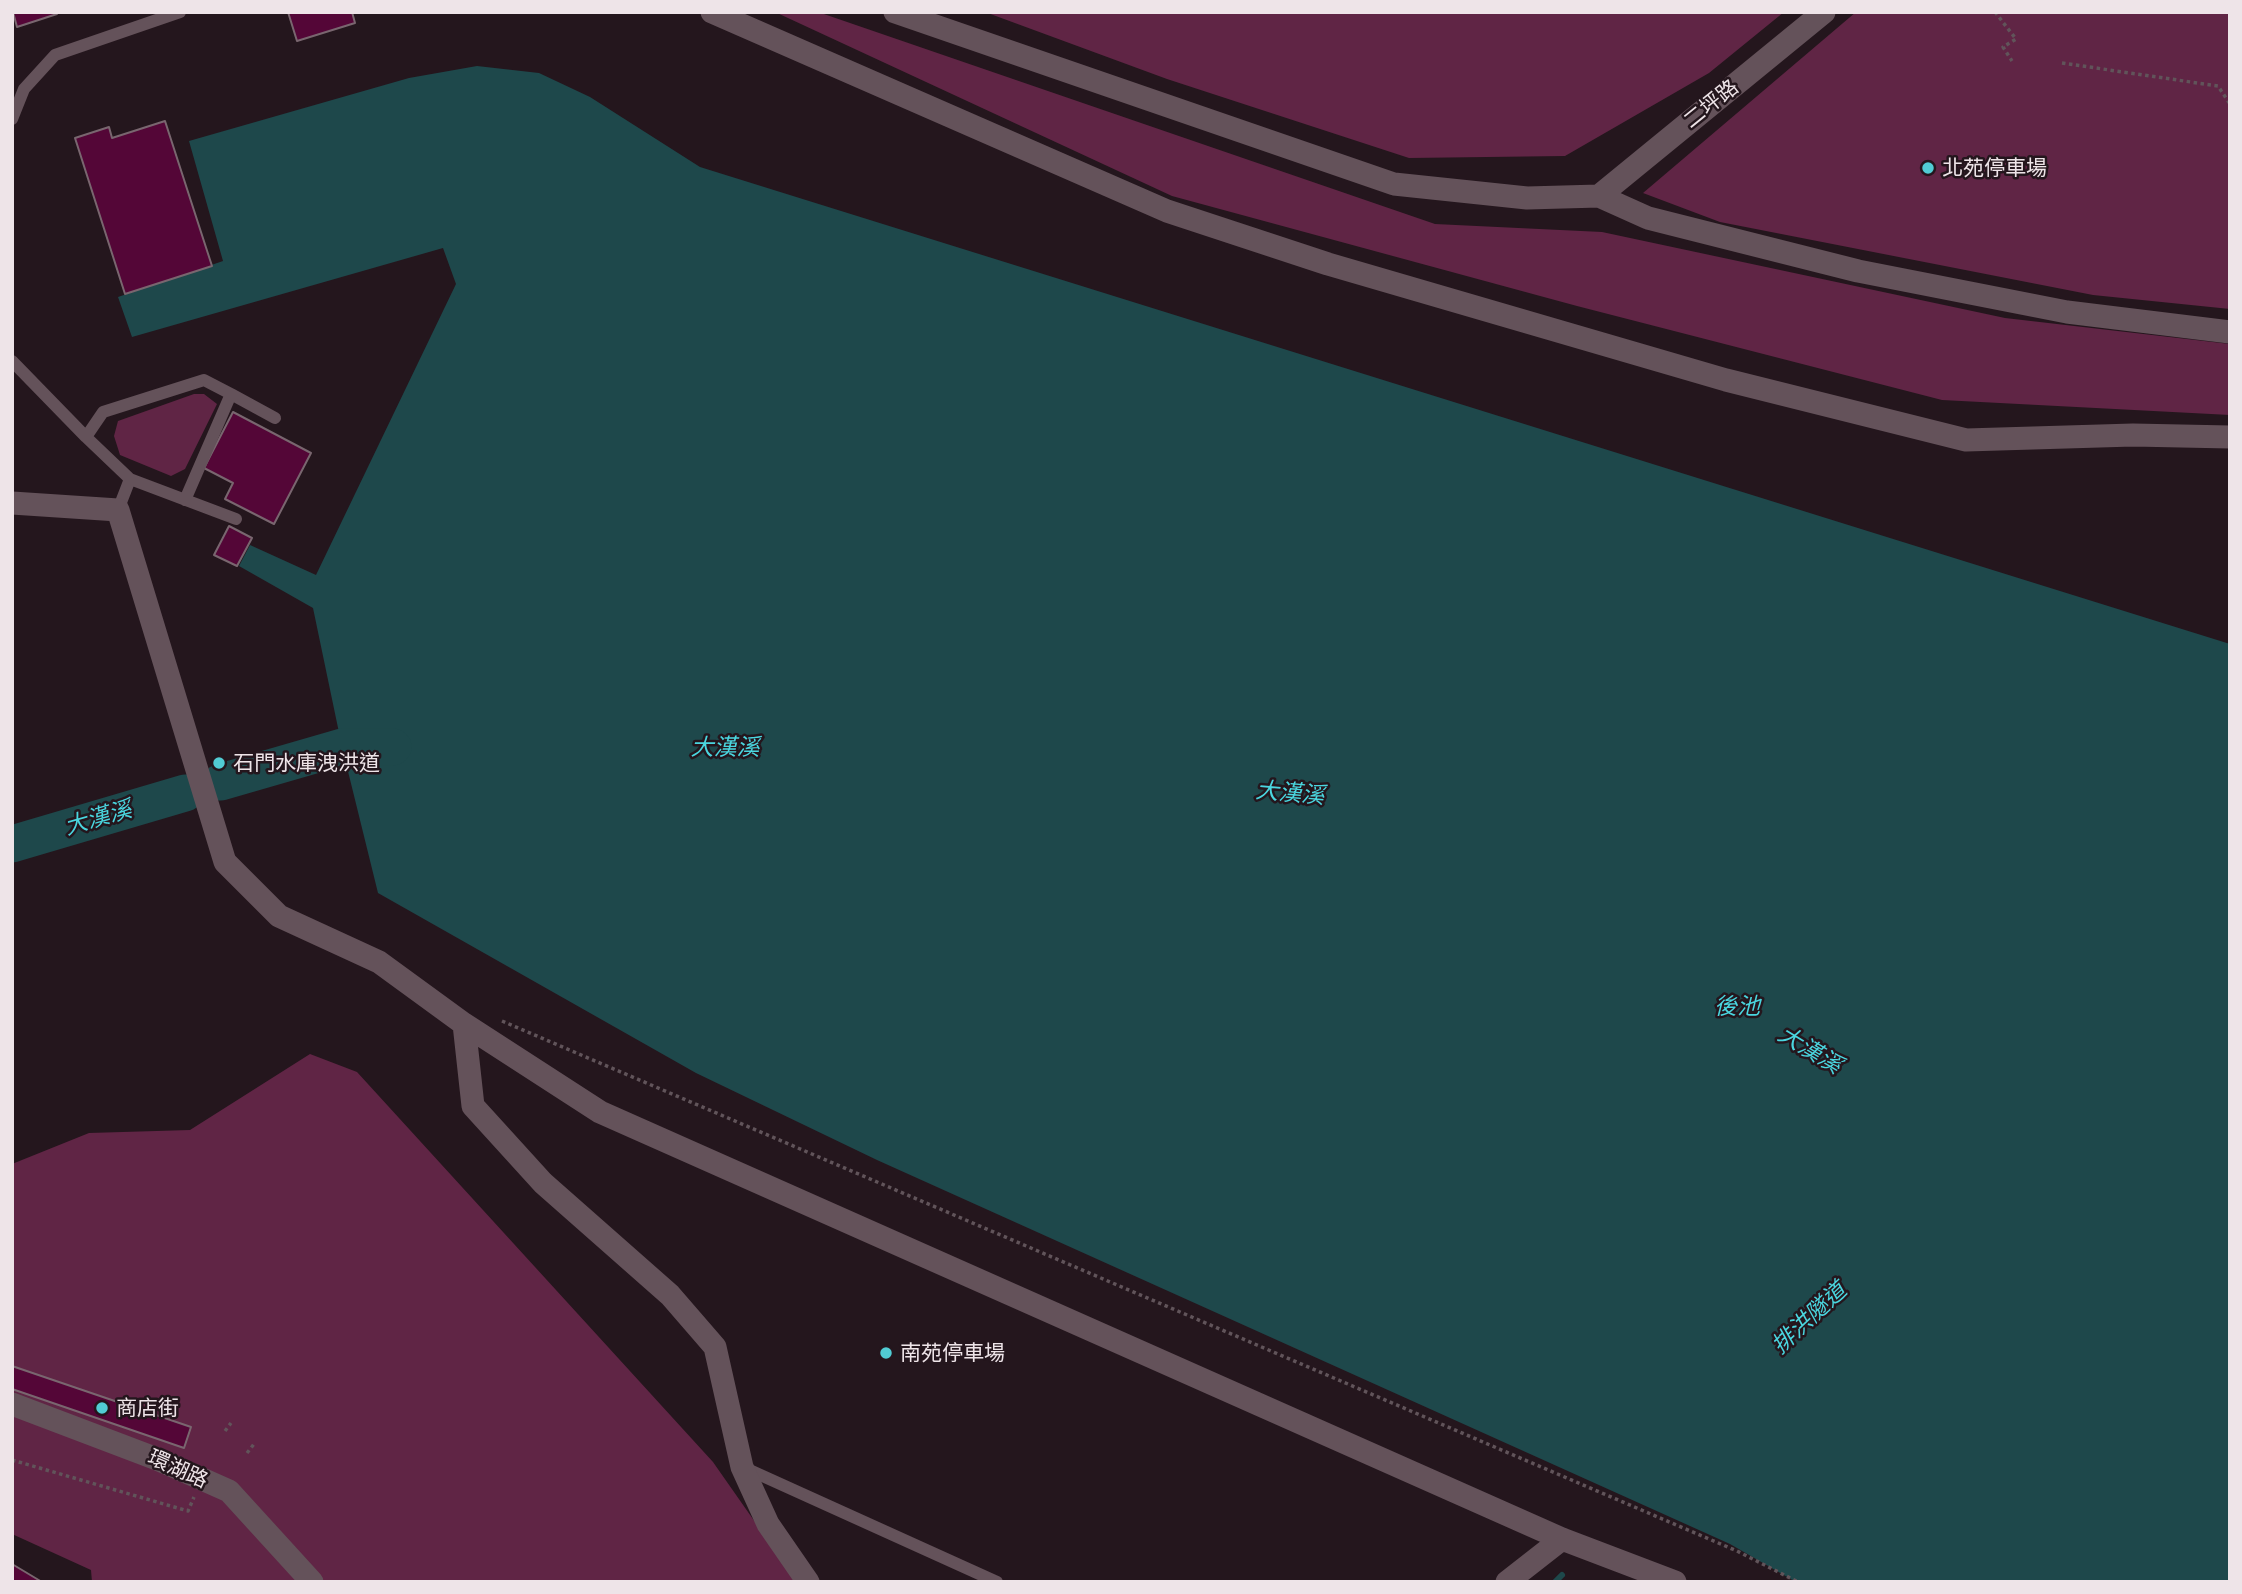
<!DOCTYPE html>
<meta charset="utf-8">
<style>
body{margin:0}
#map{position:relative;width:2242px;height:1594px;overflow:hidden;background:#24161d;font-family:Lato,sans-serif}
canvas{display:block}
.frame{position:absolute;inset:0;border:14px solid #eee4e8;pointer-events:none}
</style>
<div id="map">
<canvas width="2242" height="1594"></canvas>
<div class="frame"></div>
</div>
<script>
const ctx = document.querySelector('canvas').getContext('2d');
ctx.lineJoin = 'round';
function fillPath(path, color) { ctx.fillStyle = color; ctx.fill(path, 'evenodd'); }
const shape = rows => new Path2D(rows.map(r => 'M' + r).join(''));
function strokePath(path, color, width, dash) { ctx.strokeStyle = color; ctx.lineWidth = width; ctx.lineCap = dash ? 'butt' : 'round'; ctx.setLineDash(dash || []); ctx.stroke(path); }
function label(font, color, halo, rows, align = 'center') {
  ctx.font = font + ' Lato,"Noto Sans TC",sans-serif'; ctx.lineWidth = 5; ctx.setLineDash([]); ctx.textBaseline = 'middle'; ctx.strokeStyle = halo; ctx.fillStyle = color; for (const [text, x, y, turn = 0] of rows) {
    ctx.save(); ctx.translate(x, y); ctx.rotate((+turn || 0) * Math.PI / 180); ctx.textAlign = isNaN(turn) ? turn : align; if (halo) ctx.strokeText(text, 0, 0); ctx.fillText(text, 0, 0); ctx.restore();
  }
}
fillPath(shape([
 [775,12,818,12,1435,224,1602,232,2005,318,2230,344,2230,415,1942,400,1577,306,1172,196],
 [985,12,1784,12,1709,73,1565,156,1409,158,1167,79],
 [1856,12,2230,12,2230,309,2093,295,1720,222,1643,193],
 [194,394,204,394,217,404,185,469,171,476,120,455,114,436,118,421],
 [310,1054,357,1072,713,1462,797,1582,92,1582,91,1570,12,1534,12,1164,89,1133,190,1130]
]), '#602545');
fillPath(shape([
 [477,66,539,73,590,97,700,167,2230,644,2230,1582,1796,1582,1730,1544,877,1160,696,1073,378,893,342,747,313,608,239,566,250,545,316,575,456,284,443,248,132,337,118,297,223,261,189,141,409,78]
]), '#1e484b');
strokePath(shape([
 [1555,1582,1562,1575]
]), '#1e484b', 6);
strokePath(shape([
 [221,782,342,747,393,747],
 [12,844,185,793]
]), '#1e484b', 37);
const building = shape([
 [13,12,57,12,57,14,17,27,13,12],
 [288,12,352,12,355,23,297,41,288,12],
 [165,121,212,266,125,294,75,138,109,127,112,138,165,121],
 [233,412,311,453,274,524,225,499,233,483,204,468,233,412],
 [229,526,252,538,237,566,214,555,229,526],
 [12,1366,191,1427,184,1448,12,1389,12,1366],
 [12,1564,42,1582,12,1582,12,1564]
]);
fillPath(building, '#540637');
strokePath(building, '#79666f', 2);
strokePath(shape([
 [1995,12,2016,39,2003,47,2012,61],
 [2062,63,2218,86,2230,104],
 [502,1021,1737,1551,1798,1582],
 [225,1431,231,1423],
 [247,1453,254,1444],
 [12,1460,188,1511,194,1497]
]), '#61545a', 3.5, [3.5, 3.5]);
strokePath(shape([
 [12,119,24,89,55,55,180,12],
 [12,361,86,437],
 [231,394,275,418],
 [130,479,86,437,103,412,204,380,231,394,185,500],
 [118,510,130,479,236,519],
 [745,1468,997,1582]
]), '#64525a', 12);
strokePath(shape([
 [712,12,1167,211,1328,264,1726,380,1966,440,2133,435,2230,437],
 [895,12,1394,184,1527,198,1599,196,1648,218,1858,271,2067,312,2230,332],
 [1599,196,1824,12],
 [12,503,118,510,225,862,279,916,379,962,464,1024,600,1112,1562,1539,1675,1582],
 [464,1024,473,1106,543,1183,670,1295,715,1347,742,1467,768,1524,808,1582],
 [12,1404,157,1459,229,1491,312,1582],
 [1507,1582,1562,1539]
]), '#64525a', 23);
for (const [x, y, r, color] of [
 [1928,168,7,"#51ccd4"],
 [219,763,7,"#51ccd4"],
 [886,1353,7,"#51ccd4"],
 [102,1408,7,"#51ccd4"]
]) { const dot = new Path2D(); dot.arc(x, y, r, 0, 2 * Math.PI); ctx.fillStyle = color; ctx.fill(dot); strokePath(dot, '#24161d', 2.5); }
label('21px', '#eee4e8', '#24161d', [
 ["二坪路",1711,104,-39],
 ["環湖路",178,1469,24]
]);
label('21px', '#eee4e8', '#24161d', [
 ["北苑停車場",1942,168],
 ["石門水庫洩洪道",233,763],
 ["南苑停車場",900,1353],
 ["商店街",116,1408]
], 'left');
label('italic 23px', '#4ad6df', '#24161d', [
 ["大漢溪",725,748],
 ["大漢溪",1290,793,5],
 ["大漢溪",98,818,-16],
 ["後池",1737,1007],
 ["大漢溪",1810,1050,31],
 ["排洪隧道",1809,1318,-43]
]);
</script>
